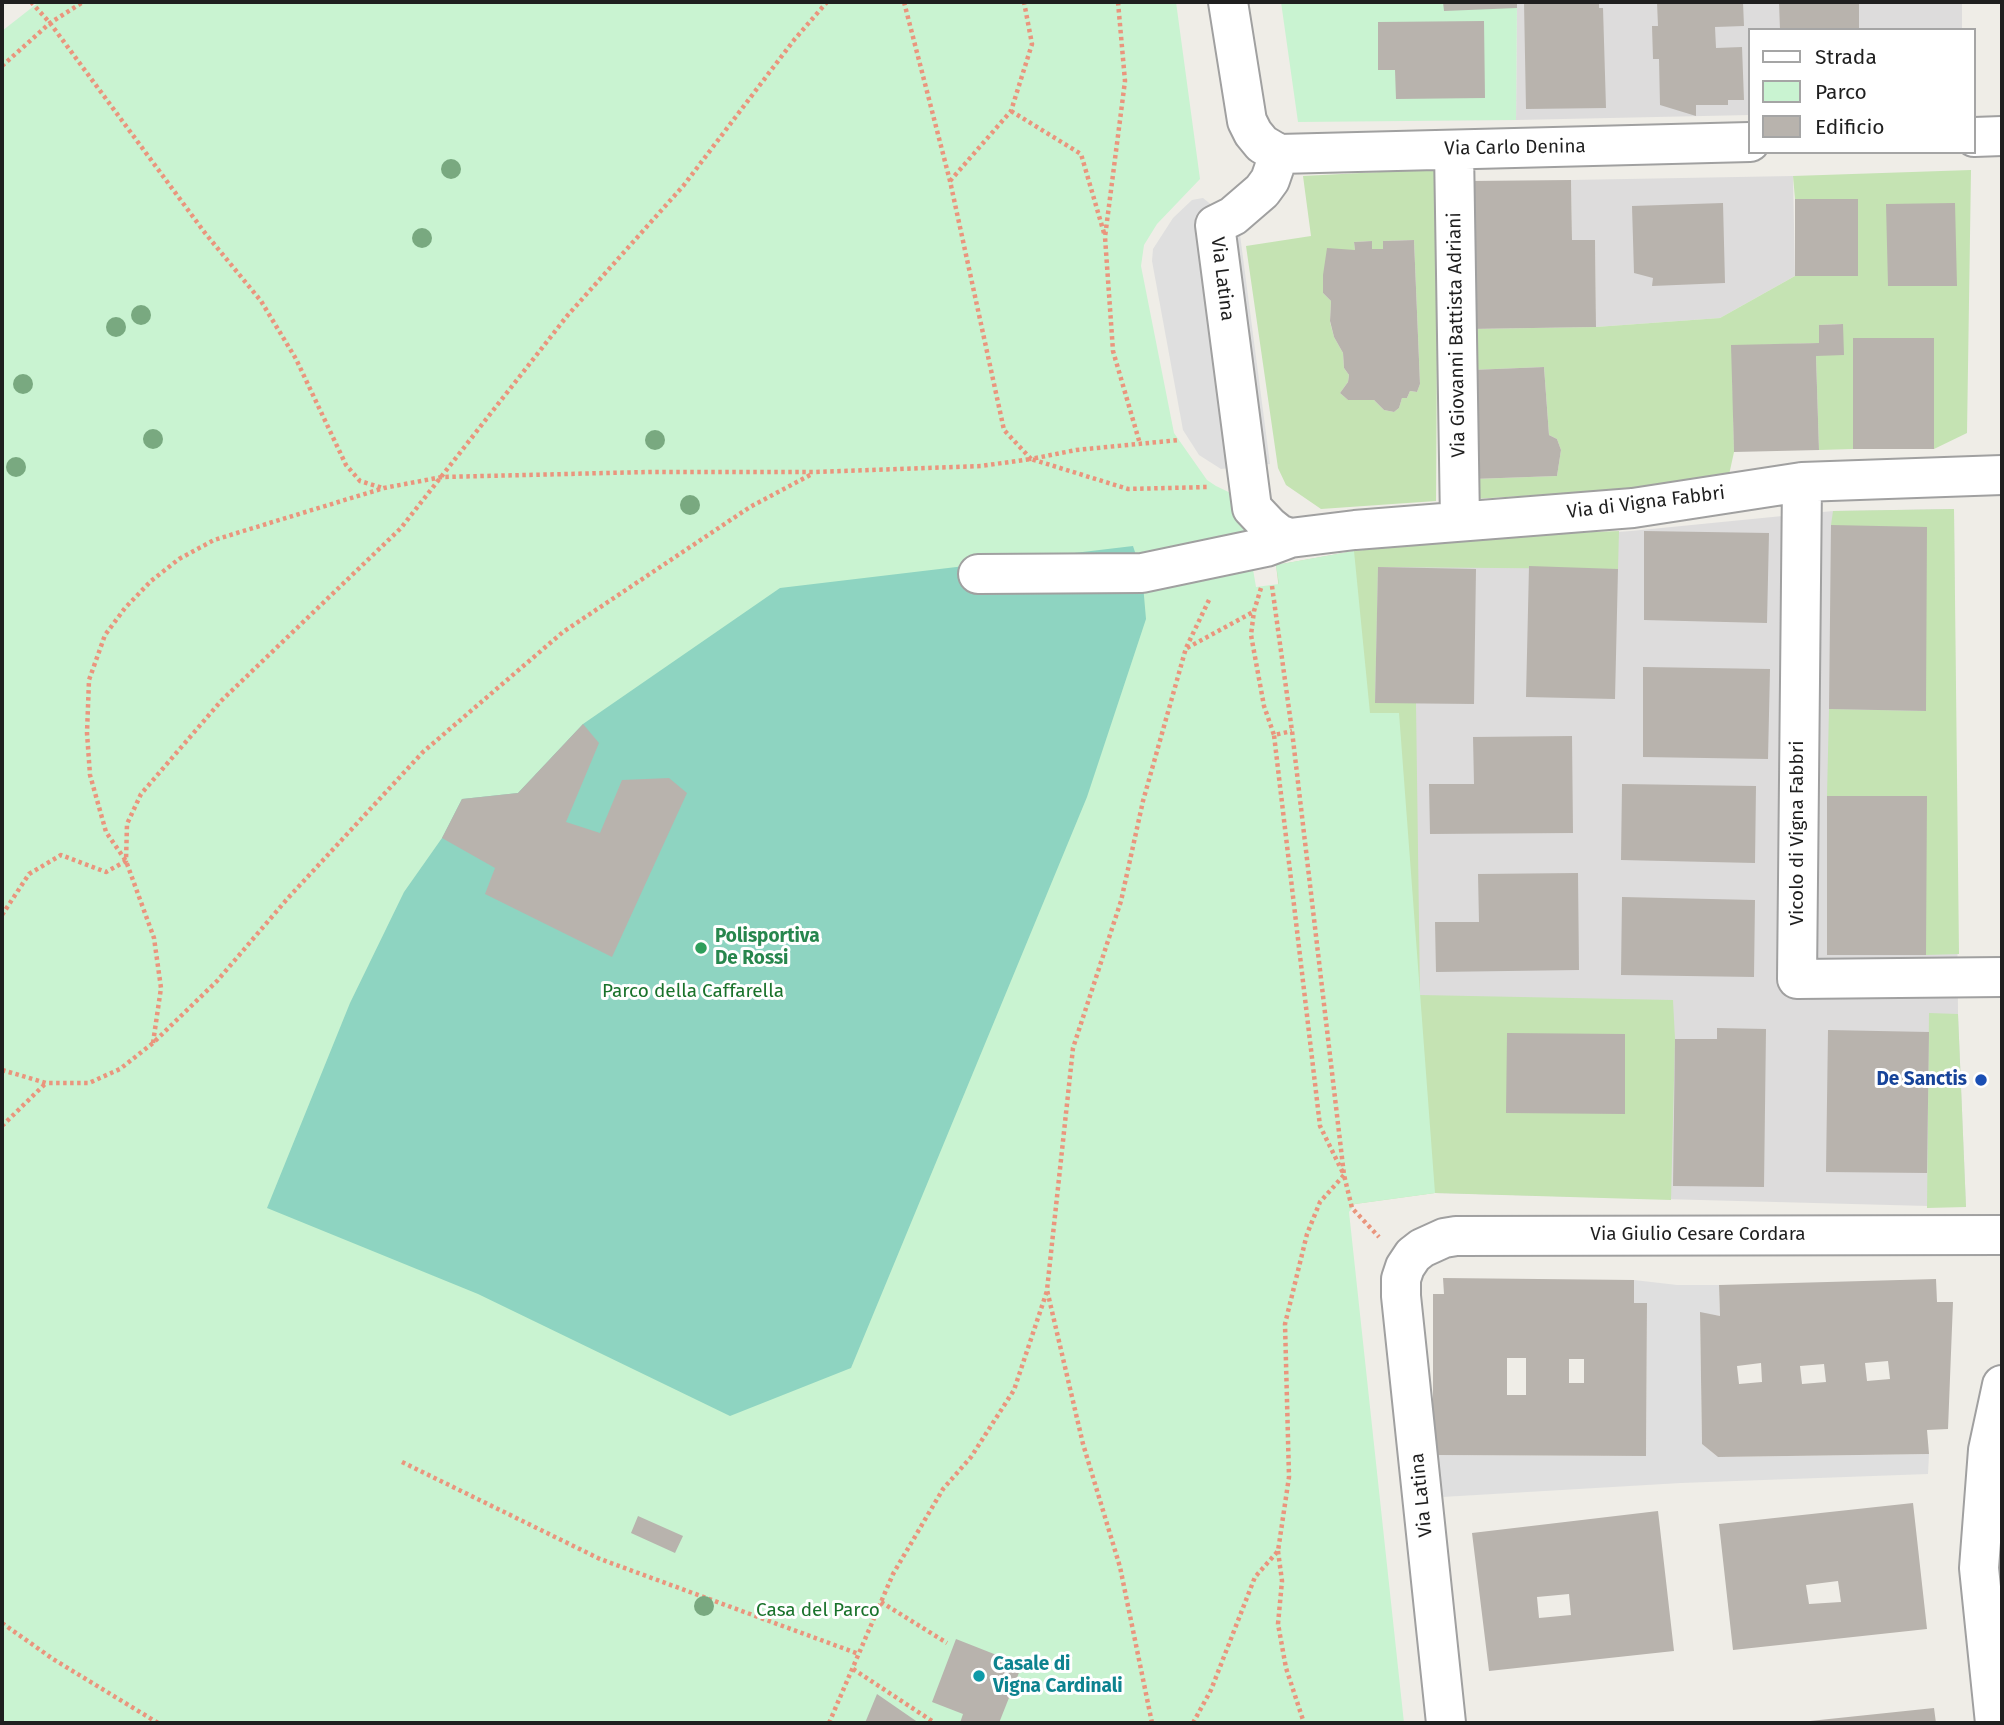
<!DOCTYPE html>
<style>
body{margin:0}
#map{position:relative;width:2004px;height:1725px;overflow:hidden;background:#efede7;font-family:"Fira Sans",sans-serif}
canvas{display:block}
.frame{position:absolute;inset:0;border:4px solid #1f1f1f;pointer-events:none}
.legend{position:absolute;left:1748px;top:28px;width:228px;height:126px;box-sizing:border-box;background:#fff;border:2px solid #a5a5a5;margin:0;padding:9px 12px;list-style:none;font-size:21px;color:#1f1f1f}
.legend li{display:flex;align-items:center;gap:14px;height:35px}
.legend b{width:35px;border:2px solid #a5a5a5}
</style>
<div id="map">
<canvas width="2004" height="1725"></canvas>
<div class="frame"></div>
<ul class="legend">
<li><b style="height:9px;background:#fff"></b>Strada</li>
<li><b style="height:19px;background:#c9f3d1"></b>Parco</li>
<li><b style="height:19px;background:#b8b3ad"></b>Edificio</li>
</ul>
</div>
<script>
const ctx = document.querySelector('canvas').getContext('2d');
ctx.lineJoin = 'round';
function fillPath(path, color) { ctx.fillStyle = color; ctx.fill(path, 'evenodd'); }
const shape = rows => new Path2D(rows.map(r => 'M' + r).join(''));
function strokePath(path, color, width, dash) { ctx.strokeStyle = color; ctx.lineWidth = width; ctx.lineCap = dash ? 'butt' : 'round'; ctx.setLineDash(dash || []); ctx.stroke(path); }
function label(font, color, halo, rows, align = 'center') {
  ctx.font = font + ' "Fira Sans",sans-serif'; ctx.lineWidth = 6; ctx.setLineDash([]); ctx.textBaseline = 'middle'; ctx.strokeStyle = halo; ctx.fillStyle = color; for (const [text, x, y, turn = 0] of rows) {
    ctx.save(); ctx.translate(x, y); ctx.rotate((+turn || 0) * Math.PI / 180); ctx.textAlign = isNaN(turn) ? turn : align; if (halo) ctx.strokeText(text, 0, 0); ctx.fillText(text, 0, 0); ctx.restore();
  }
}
fillPath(shape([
 [1517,2,1962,2,1962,30,1750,30,1750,115,1516,120],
 [1793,176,1795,276,1720,318,1596,327,1595,240,1572,240,1571,180],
 [1954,509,1958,1014,1966,1207,1435,1193,1370,713,1354,551,1631,531,1833,511]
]), '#dddcdc');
fillPath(shape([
 [1438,169,1436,501,1321,509,1286,485,1278,468,1246,246,1311,236,1303,176],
 [1414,240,1420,384,1417,392,1410,391,1407,398,1402,398,1399,408,1394,412,1384,410,1374,400,1348,400,1340,393,1348,382,1349,375,1344,368,1343,353,1334,337,1330,322,1331,301,1323,293,1355,250,1354,242,1372,241,1372,249,1383,249,1383,241],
 [1971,170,1967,433,1934,449,1934,339,1854,338,1853,449,1819,450,1816,356,1843,324,1819,325,1819,343,1732,346,1734,452,1727,484,1473,499,1473,479,1557,476,1561,450,1557,439,1549,435,1544,367,1471,370,1470,329,1596,327,1720,318,1795,276,1858,276,1858,200,1795,199,1793,176],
 [1954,509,1959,954,1926,955,1926,796,1827,796,1829,709,1925,711,1831,525,1833,511],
 [1619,531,1618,569,1378,567,1375,702,1416,703,1420,995,1673,1000,1675,1039,1671,1200,1435,1193,1355,1204,1276,565,1354,551,1515,535],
 [1929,1013,1958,1014,1966,1207,1927,1208]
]), '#c5e3b3');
fillPath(shape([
 [39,2,1176,2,1200,179,1157,224,1144,245,1141,266,1174,433,1207,480,1216,486,1241,498,1256,587,1279,584,1276,565,1354,551,1370,713,1399,713,1435,1193,1355,1204,1349,1212,1404,1723,2,1723,2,31],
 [1281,2,1517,2,1516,120,1298,122]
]), '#c9f3d1');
fillPath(shape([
 [1133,546,1142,573,1146,619,1087,797,851,1368,730,1416,478,1294,267,1208,350,1003,404,892,442,838,462,799,518,793,583,724,780,588]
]), '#8ed4c1');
fillPath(shape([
 [1203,198,1239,227,1270,464,1221,469,1199,455,1183,430,1152,261,1153,249,1173,218,1192,200],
 [1634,1280,1677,1285,1719,1285,1720,1316,1700,1313,1702,1444,1718,1457,1929,1454,1928,1474,1681,1483,1442,1497,1433,1455,1646,1456,1647,1304,1634,1303]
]), '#dfdfdf');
fillPath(shape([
 [1443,2,1517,2,1517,8,1444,11],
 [1524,2,1599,2,1599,8,1603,8,1606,108,1526,109],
 [1657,2,1743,2,1744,26,1715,27,1716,48,1742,47,1744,100,1728,100,1728,105,1696,105,1696,116,1660,105,1659,59,1653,59,1652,26,1658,26],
 [1779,2,1859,2,1859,30,1780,30],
 [1484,21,1485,98,1396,99,1395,70,1378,70,1378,22],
 [1571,180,1572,240,1595,240,1596,327,1470,329,1469,181],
 [1795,199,1858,199,1858,276,1795,276],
 [1723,203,1725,283,1652,286,1653,278,1634,273,1632,206],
 [1955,203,1957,286,1888,286,1886,204],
 [1414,240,1420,384,1417,392,1410,391,1407,398,1402,398,1399,408,1394,412,1384,410,1374,400,1348,400,1340,393,1348,382,1349,375,1344,368,1343,353,1334,337,1330,321,1331,301,1323,293,1323,275,1327,248,1355,250,1354,242,1372,241,1372,249,1383,249,1383,241],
 [1843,324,1844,355,1816,356,1819,450,1734,452,1731,345,1819,343,1819,325],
 [1853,338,1934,338,1934,449,1853,449],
 [1544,367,1549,435,1557,439,1561,450,1557,476,1473,479,1471,370],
 [1831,525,1927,527,1926,711,1829,709],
 [1644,531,1769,533,1767,623,1644,620],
 [1529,566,1618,569,1615,699,1526,697],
 [1378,567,1476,569,1474,704,1375,703],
 [1643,667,1770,669,1768,759,1643,757],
 [583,724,599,743,566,822,600,833,622,780,669,778,687,793,612,957,485,894,495,868,442,838,462,799,518,793],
 [1572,736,1573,833,1430,834,1429,784,1474,784,1473,737],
 [1622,784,1756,786,1755,863,1621,860],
 [1827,796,1927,796,1926,955,1827,955],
 [1578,873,1579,970,1436,972,1435,922,1479,922,1478,874],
 [1622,897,1755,900,1754,977,1621,975],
 [1717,1028,1766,1029,1764,1187,1673,1186,1675,1039,1717,1039],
 [1828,1030,1929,1032,1927,1173,1826,1172],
 [1507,1033,1625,1034,1625,1114,1506,1113],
 [1443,1278,1634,1280,1634,1303,1647,1303,1646,1456,1433,1455,1433,1294,1444,1294],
 [1507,1358,1526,1358,1526,1395,1507,1395],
 [1569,1359,1584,1359,1584,1383,1569,1383],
 [1936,1279,1937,1302,1953,1302,1948,1429,1927,1430,1929,1454,1718,1457,1702,1444,1700,1312,1720,1316,1719,1285],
 [1888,1361,1890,1379,1867,1381,1865,1363],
 [1761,1363,1762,1382,1739,1384,1737,1366],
 [1824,1364,1826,1382,1802,1384,1800,1366],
 [1913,1503,1927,1629,1733,1650,1719,1524],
 [1838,1581,1841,1602,1809,1604,1806,1585],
 [1658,1511,1674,1651,1489,1671,1472,1533],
 [1569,1594,1571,1615,1539,1618,1537,1597],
 [638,1516,683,1536,675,1553,631,1533],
 [956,1639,1022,1665,999,1723,960,1723,963,1714,932,1702],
 [877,1694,919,1723,865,1723],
 [1934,1708,1936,1723,1810,1723,1810,1721]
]), '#b8b3ad');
const minor = shape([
 [1228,2,1247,121,1253,133,1262,144,1279,154,1750,142],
 [1974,137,2002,136],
 [1454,150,1460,521],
 [1279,154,1270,180,1262,191,1233,216,1215,225,1252,508,1269,526,1279,534,1290,538],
 [1802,482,1797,979,2002,977],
 [978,574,1142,573,1266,547,1290,538,1355,530,1633,508,1802,482,2002,475],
 [1446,1723,1401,1296,1401,1279,1405,1267,1413,1255,1422,1248,1444,1238,1456,1236,2002,1235],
 [1995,1723,1979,1568,1988,1450,2002,1385]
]);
strokePath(minor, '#a0a0a0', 42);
strokePath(shape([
 [31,2,50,23,205,233,261,301,296,359,346,465,360,481,383,488],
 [904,2,950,181,1004,430,1031,459,1076,450,1179,440],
 [1118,2,1125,81,1105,237,1113,351,1140,444],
 [2,66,50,23,83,2],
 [1011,111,1081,154,1104,233],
 [950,181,1011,111,1032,44,1024,2],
 [1272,586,1292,731,1344,1175,1352,1208,1379,1237],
 [1261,588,1254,611,1251,635,1264,706,1274,735],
 [1187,648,1253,612],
 [2,915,29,874,61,855,106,872,126,861,127,824,141,794,221,701,401,528,567,316,684,185,794,40,827,2],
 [153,1043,161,988,154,938,126,861,106,832,90,775,87,733,89,680,105,635,125,608,151,581,179,559,214,540,384,488,442,477,649,472,815,472,981,466,1031,459,1128,489,1208,487],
 [2,1070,46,1083,89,1083,120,1069,153,1043,217,981,288,898,423,752,563,632,750,507,812,474],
 [2,1126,46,1083],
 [402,1462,600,1559,859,1654],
 [1278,1551,1282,1581,1278,1624,1286,1668,1304,1723],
 [881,1602,947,1643],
 [2,1623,53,1659,158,1723],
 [853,1669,935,1723],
 [829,1723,893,1574,943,1489,971,1457,1014,1390,1047,1291],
 [1152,1723,1120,1567,1083,1444,1047,1290,1073,1048,1121,901,1143,801,1186,648,1209,600],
 [1193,1723,1211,1690,1255,1577,1278,1551,1289,1477,1285,1324,1307,1234,1320,1202,1344,1175,1320,1126,1274,735,1292,731]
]), '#ea957d', 4.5, [3.5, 3.5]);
strokePath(minor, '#fff', 38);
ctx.fillStyle = '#79a980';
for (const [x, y] of [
 [451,169],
 [422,238],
 [141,315],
 [116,327],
 [23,384],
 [153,439],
 [655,440],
 [16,467],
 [690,505],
 [704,1606]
]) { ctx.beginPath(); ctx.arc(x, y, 10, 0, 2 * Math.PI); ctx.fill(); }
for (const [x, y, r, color] of [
 [701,948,7,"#2e9e5b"],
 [1981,1080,7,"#1a4fb4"],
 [979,1676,7,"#0f9aa8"]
]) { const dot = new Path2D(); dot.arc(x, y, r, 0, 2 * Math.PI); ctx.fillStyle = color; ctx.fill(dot); strokePath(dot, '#fff', 2.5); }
label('19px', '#1f1f1f', '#fff', [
 ["Via Carlo Denina",1515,148,-1],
 ["Via Latina",1222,279,83],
 ["Via Giovanni Battista Adriani",1457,335,-91],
 ["Via di Vigna Fabbri",1646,503,-7],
 ["Vicolo di Vigna Fabbri",1798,833,-90],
 ["Via Giulio Cesare Cordara",1698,1235],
 ["Via Latina",1422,1495,-96]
]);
label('bold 19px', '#27864d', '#fff', [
 ["Polisportiva",715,937],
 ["De Rossi",715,959]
], 'left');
label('19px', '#19722b', '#fff', [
 ["Parco della Caffarella",693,992],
 ["Casa del Parco",818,1611]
]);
label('bold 19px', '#164399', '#fff', [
 ["De Sanctis",1967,1080]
], 'right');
label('bold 19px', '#0d838f', '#fff', [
 ["Casale di",993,1665],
 ["Vigna Cardinali",993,1687]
], 'left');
</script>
